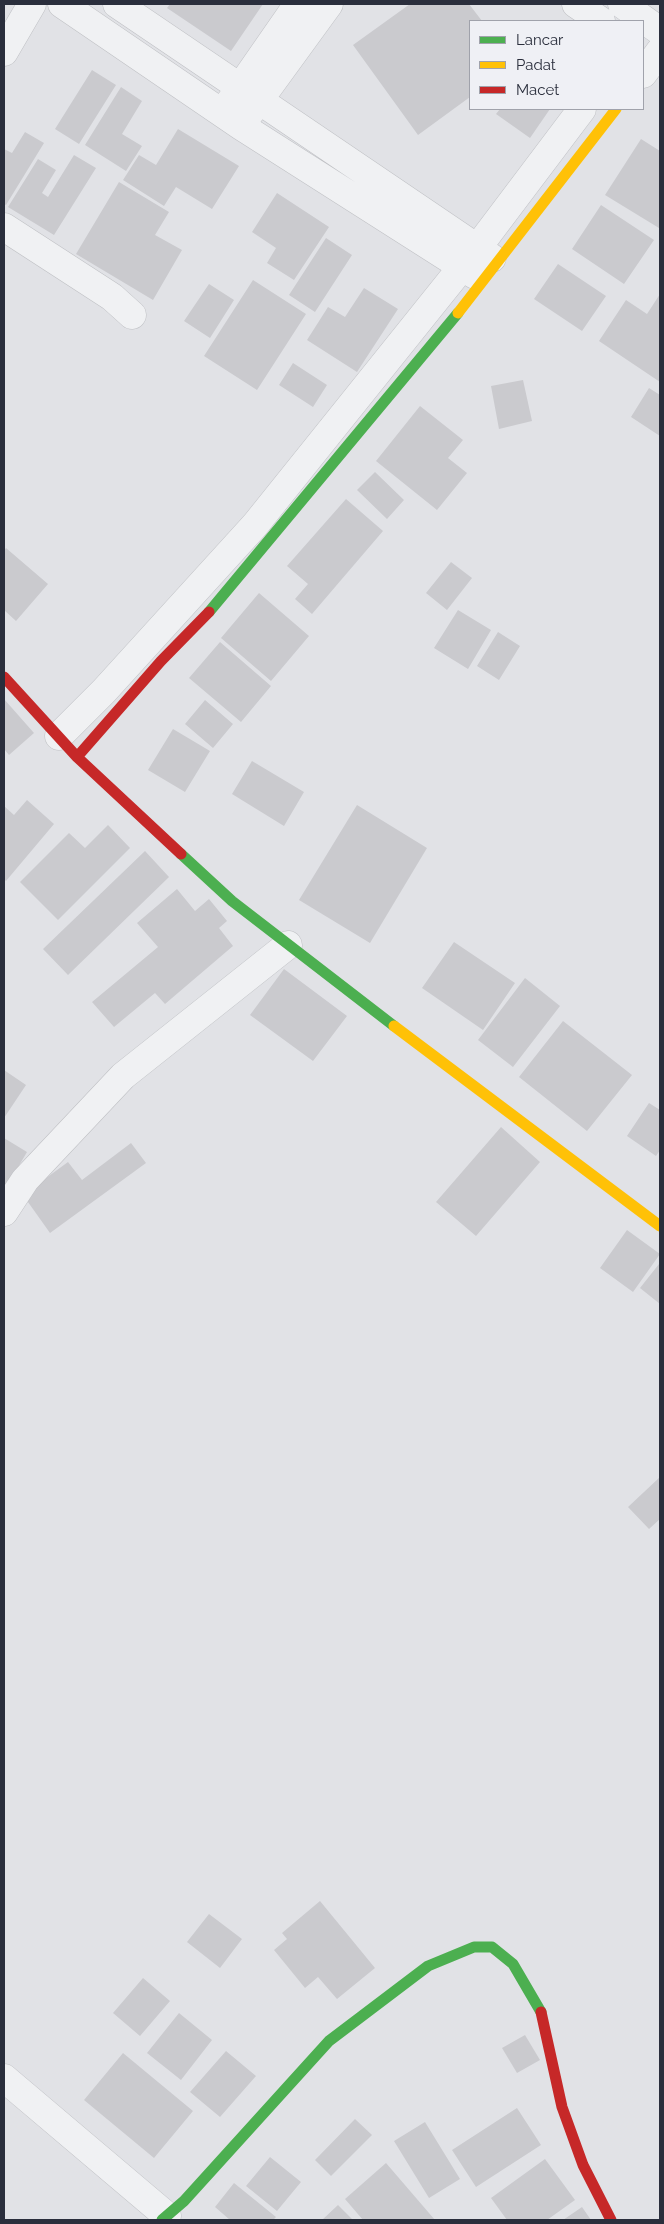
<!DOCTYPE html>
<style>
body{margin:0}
#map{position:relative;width:664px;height:2224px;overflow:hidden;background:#e1e2e6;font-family:Raleway,sans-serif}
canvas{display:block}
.frame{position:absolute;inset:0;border:5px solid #2a2e3c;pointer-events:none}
.legend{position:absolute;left:469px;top:20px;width:175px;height:90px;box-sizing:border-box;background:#eff0f5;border:1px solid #a0a2ab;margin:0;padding:6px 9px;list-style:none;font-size:15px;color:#2a2e3c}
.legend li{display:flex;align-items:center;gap:10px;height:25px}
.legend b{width:25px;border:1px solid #a0a2ab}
</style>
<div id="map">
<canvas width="664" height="2224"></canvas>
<div class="frame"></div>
<ul class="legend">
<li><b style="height:6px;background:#4caf50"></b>Lancar</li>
<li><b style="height:6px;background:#ffc107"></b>Padat</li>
<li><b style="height:6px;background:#c62828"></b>Macet</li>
</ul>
</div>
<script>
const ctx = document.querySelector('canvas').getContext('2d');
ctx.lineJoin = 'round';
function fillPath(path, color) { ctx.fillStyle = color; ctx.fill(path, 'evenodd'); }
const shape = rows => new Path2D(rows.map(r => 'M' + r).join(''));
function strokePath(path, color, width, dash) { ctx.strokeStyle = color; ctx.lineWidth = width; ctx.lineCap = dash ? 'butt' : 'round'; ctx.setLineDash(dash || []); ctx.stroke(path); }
fillPath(shape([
 [170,4,263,4,231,51,167,8],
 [410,4,469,4,482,21,470,21,470,97,418,135,353,45],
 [92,70,116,85,79,144,55,129],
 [121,87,142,101,122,134,142,146,126,171,85,145],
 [500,109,550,109,530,138,496,114],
 [178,129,239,166,212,209,176,187,164,206,123,180,139,155,156,165],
 [25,132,44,143,6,205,4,204,4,149,12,153],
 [641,139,660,151,659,228,605,195],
 [74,155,96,168,54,235,8,207,38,159,56,170,42,193,48,197],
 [119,182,169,212,155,235,182,250,153,300,76,254],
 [277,193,329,227,294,280,267,263,276,248,252,232],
 [601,205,654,240,624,284,572,249],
 [326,238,352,255,315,312,289,295],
 [558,264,606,296,582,331,534,299],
 [253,280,306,314,257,390,204,356],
 [209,284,234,300,210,338,184,321],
 [364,288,398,309,357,372,307,340,328,307,345,317],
 [660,294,660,382,599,341,626,300,647,314],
 [293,363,327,385,313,407,279,385],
 [523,380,532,421,499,429,491,386],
 [649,388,660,395,660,436,631,417],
 [420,406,463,440,448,458,467,473,437,510,376,461],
 [375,472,404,500,387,519,357,490],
 [346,499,383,531,312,614,295,599,308,584,287,566],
 [6,548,48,584,16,621,4,610,4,551],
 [451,562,472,578,447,610,426,593],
 [259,593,309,636,271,681,221,638],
 [458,610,491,630,468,669,434,648],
 [498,632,520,646,499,680,477,666],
 [220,642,271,686,241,722,189,678],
 [4,699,34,733,9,755,4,749],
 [205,700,233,724,213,748,185,724],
 [173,729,210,751,185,792,148,770],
 [252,761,304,792,284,826,232,794],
 [27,800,54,824,6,881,4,879,4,806,14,815],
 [357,805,427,848,370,943,299,900],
 [108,825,130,848,58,920,20,882,69,833,85,848],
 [145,851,169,877,68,975,43,949],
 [177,889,195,911,209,899,227,921,219,928,233,946,165,1004,155,993,114,1027,92,1002,158,947,137,923],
 [454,942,515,983,483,1030,422,988],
 [284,969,347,1016,313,1061,250,1015],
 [525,978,560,1006,513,1067,478,1040],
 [563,1021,632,1075,587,1131,519,1077],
 [4,1070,26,1085,4,1118],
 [649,1103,660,1110,660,1150,656,1156,627,1136],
 [501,1127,540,1162,476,1236,436,1202],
 [4,1138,27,1152,7,1186,4,1184],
 [131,1143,146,1163,50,1233,23,1195,68,1162,82,1180],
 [627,1230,660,1254,633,1292,600,1268],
 [659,1264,660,1265,660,1304,640,1288],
 [660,1477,660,1519,649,1529,628,1507],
 [320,1901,375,1968,337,1999,318,1977,305,1988,274,1950,287,1939,282,1933],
 [209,1914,242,1939,220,1968,187,1942],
 [143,1978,170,2001,140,2036,113,2013],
 [179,2013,212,2040,181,2080,147,2053],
 [525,2035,540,2060,517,2073,502,2048],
 [226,2051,256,2076,220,2117,190,2092],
 [123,2053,193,2111,154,2158,84,2100],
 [517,2108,541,2145,476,2187,452,2150],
 [355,2119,372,2135,331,2176,315,2160],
 [425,2122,460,2179,429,2198,394,2141],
 [270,2157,301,2182,277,2211,246,2186],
 [545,2159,575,2200,547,2220,507,2220,491,2198],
 [386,2163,435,2220,363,2220,345,2199],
 [234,2183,276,2217,273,2220,230,2220,215,2207],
 [338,2205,353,2220,322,2220],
 [582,2207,591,2220,563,2220]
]), '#cacace');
const street = shape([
 [62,4,241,126,475,275],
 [117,4,492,258],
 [576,4,601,21],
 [622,4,660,31],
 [4,52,32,4],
 [643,74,660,51],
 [230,102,298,4],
 [249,114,329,4],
 [4,227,112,297,132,315],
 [59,736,104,691,255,525,478,247,582,109],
 [4,1212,25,1180,123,1076,288,945],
 [4,2078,167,2216]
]);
strokePath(street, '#bfc0c4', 29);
strokePath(street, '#f0f1f3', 28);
strokePath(shape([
 [209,612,458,313],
 [181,854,232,901,394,1026],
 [162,2220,184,2201,329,2041,428,1966,474,1947,492,1947,513,1964,541,2012]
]), '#4caf50', 11);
strokePath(shape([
 [458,313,616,109],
 [394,1026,660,1226]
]), '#ffc107', 11);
strokePath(shape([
 [4,677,77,757,181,854],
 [77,757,161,661,209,612],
 [541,2012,562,2107,583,2165,611,2220]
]), '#c62828', 11);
</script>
